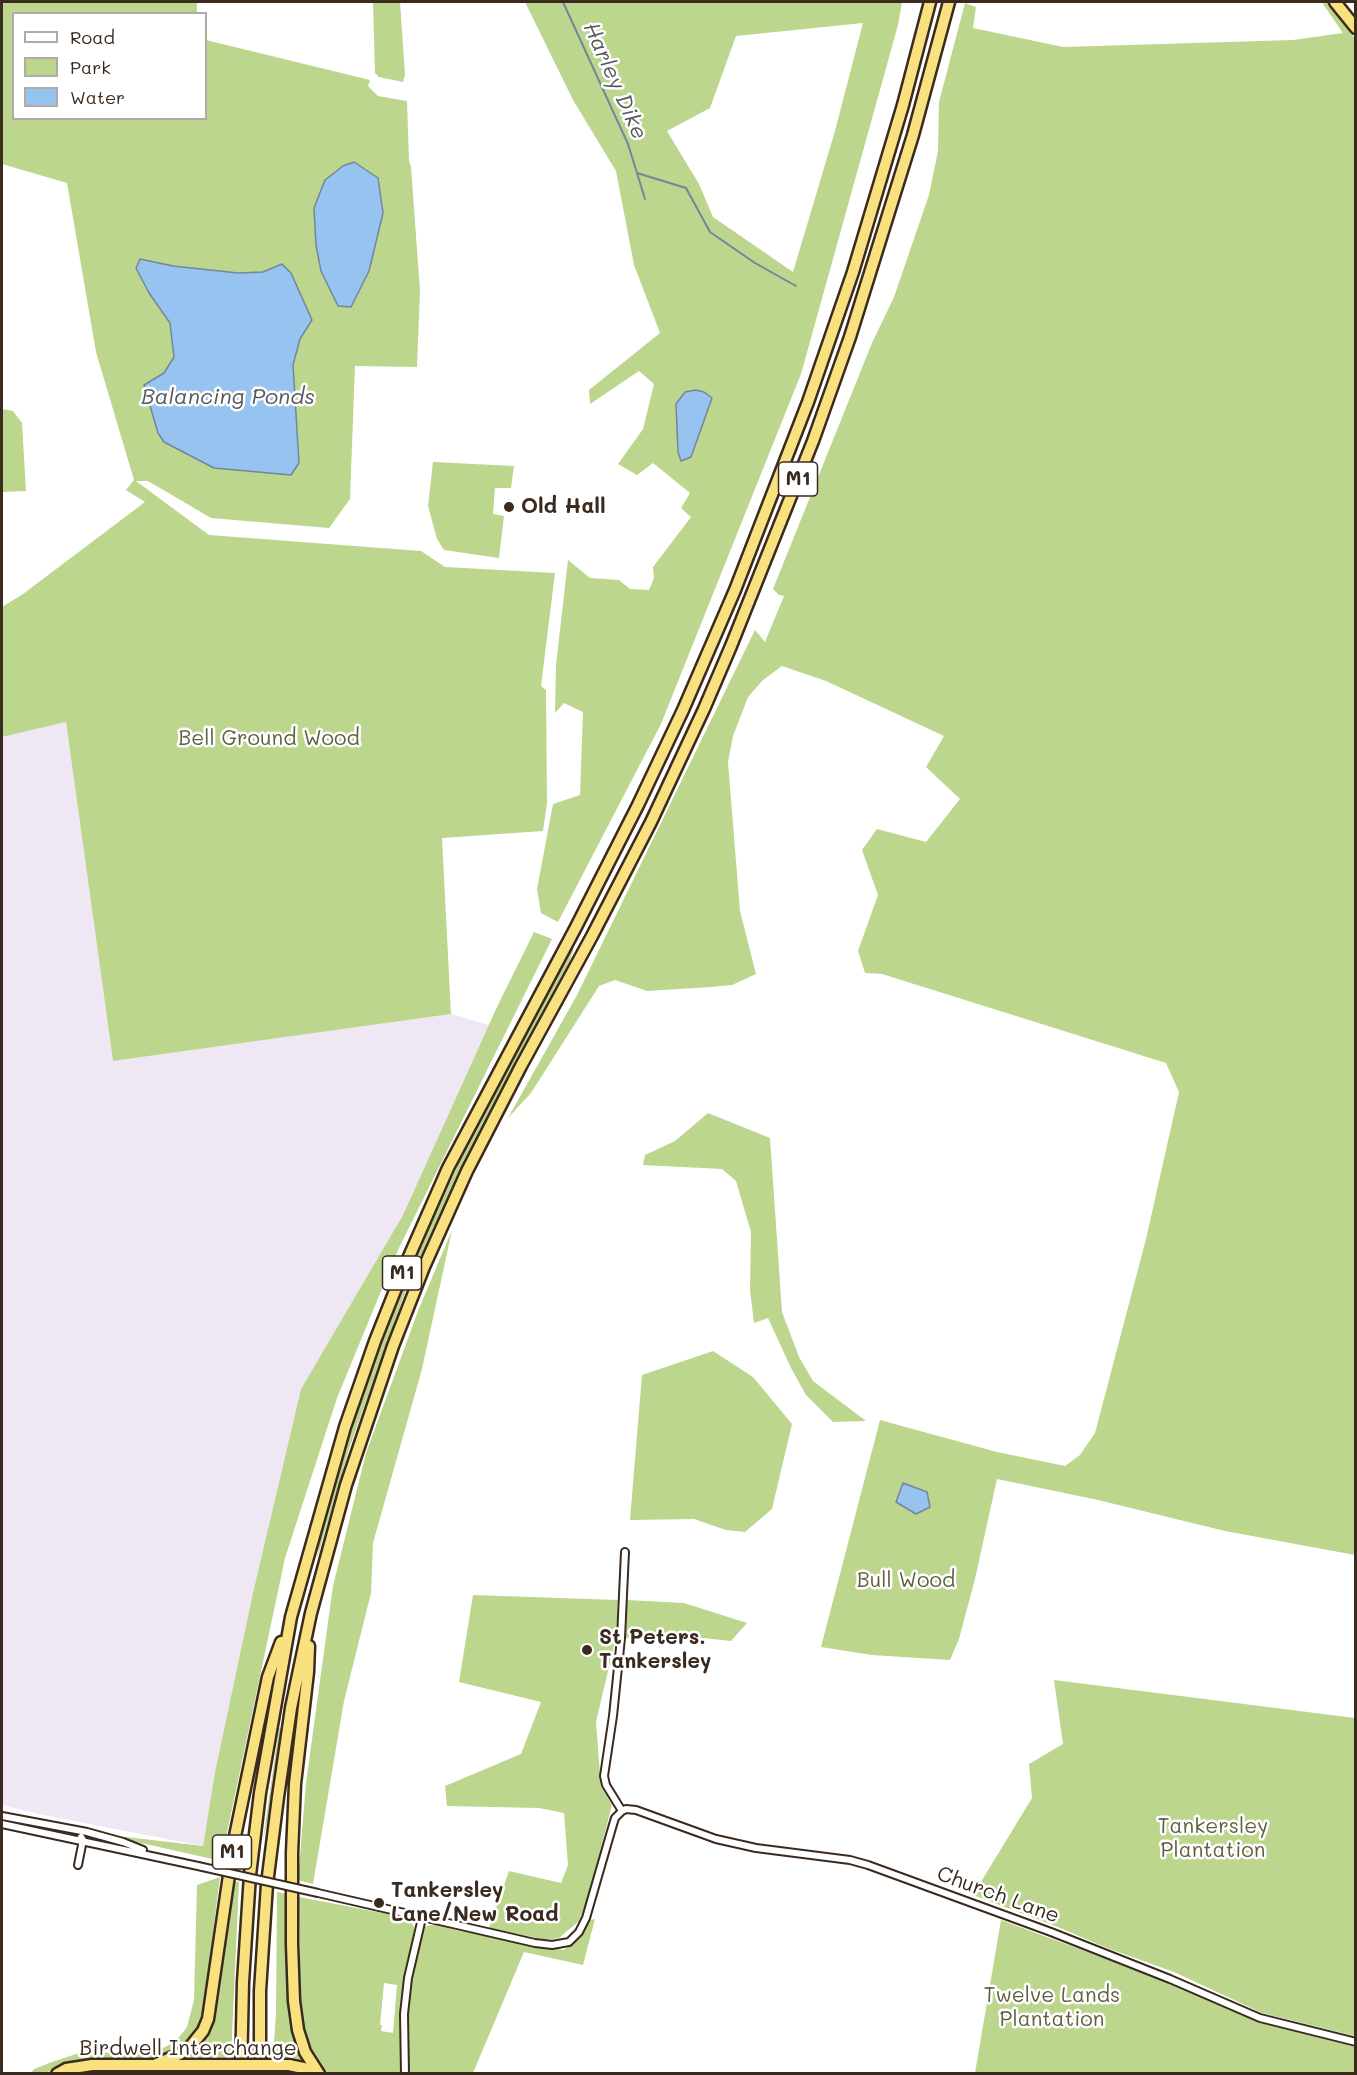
<!DOCTYPE html>
<style>
body{margin:0}
#map{position:relative;width:1357px;height:2075px;overflow:hidden;background:#fff;font-family:Mali,sans-serif}
canvas{display:block}
.frame{position:absolute;inset:0;border:3px solid #3b2a1e;pointer-events:none}
.legend{position:absolute;left:12px;top:12px;width:195px;height:108px;box-sizing:border-box;background:#fff;border:2px solid #b1aaa5;margin:0;padding:8px 10px;list-style:none;font-size:18px;color:#3b2a1e}
.legend li{display:flex;align-items:center;gap:12px;height:30px}
.legend b{width:30px;border:2px solid #b1aaa5}
</style>
<div id="map">
<canvas width="1357" height="2075"></canvas>
<div class="frame"></div>
<ul class="legend">
<li><b style="height:8px;background:#fff"></b>Road</li>
<li><b style="height:16px;background:#bdd68d"></b>Park</li>
<li><b style="height:16px;background:#97c3f0"></b>Water</li>
</ul>
</div>
<script>
const ctx = document.querySelector('canvas').getContext('2d');
ctx.lineJoin = 'round';
function fillPath(path, color) { ctx.fillStyle = color; ctx.fill(path, 'evenodd'); }
const shape = rows => new Path2D(rows.map(r => 'M' + r).join(''));
function strokePath(path, color, width, dash) { ctx.strokeStyle = color; ctx.lineWidth = width; ctx.lineCap = dash ? 'butt' : 'round'; ctx.setLineDash(dash || []); ctx.stroke(path); }
function label(font, color, halo, rows, align = 'center') {
  ctx.font = font + ' Mali,sans-serif'; ctx.lineWidth = 5; ctx.setLineDash([]); ctx.textBaseline = 'middle'; ctx.strokeStyle = halo; ctx.fillStyle = color; for (const [text, x, y, turn = 0] of rows) {
    ctx.save(); ctx.translate(x, y); ctx.rotate((+turn || 0) * Math.PI / 180); ctx.textAlign = isNaN(turn) ? turn : align; if (halo) ctx.strokeText(text, 0, 0); ctx.fillText(text, 0, 0); ctx.restore();
  }
}
fillPath(shape([
 [66,722,113,1061,451,1014,489,1025,403,1215,301,1389,251,1603,215,1772,203,1846,43,1815,2,1805,2,737]
]), '#f0e7f5');
fillPath(shape([
 [2,2,197,2,197,13,14,14,14,118,206,118,206,40,370,80,368,86,378,96,407,101,409,161,411,167,420,291,417,367,355,366,350,499,329,528,211,518,148,481,136,481,209,535,421,551,445,567,555,573,541,686,546,690,547,803,543,831,442,838,451,1014,113,1061,66,722,2,737,2,607,23,594,145,502,126,490,134,480,96,352,67,183,2,164],
 [373,2,400,2,405,75,403,82,379,77,375,73],
 [525,2,902,2,898,25,801,374,661,724,558,922,541,913,537,889,553,804,580,795,583,712,564,703,555,713,556,665,568,560,590,578,619,580,630,589,649,590,654,578,653,567,691,517,681,508,690,493,653,463,637,475,618,464,643,429,654,384,639,371,590,404,589,390,660,333,634,265,616,171,573,100],
 [863,23,835,131,793,272,713,217,699,184,667,131,710,108,736,36],
 [712,398,691,456,681,461,676,404],
 [1325,2,1327,2,1356,40,1355,1555,1225,1531,1098,1500,997,1479,975,1579,959,1639,950,1660,872,1655,821,1647,880,1420,997,1452,1065,1466,1080,1455,1095,1433,1146,1239,1179,1092,1166,1063,882,974,865,973,858,951,878,895,862,850,877,829,926,842,960,799,926,767,944,736,826,681,782,666,763,680,748,697,733,736,728,762,740,911,756,974,732,985,711,987,647,991,615,980,599,986,531,1093,508,1118,577,995,755,630,765,642,784,596,779,595,773,589,872,343,894,297,929,195,938,151,939,102,965,3,976,7,973,28,1063,47,1293,40,1343,33,1323,4],
 [2,409,13,411,22,423,26,491,2,492],
 [433,462,514,466,511,488,495,488,493,514,504,516,499,558,444,550,437,539,428,506],
 [534,932,552,939,398,1250,337,1398,285,1558,221,1861,101,1834,203,1846,215,1772,253,1593,301,1389,403,1215,497,1007],
 [572,949,574,949,568,965,462,1164,406,1290,349,1449,317,1559,320,1537,360,1403,380,1348,419,1251,467,1145],
 [708,1113,770,1138,782,1312,799,1357,813,1381,866,1421,833,1422,806,1395,791,1368,768,1318,754,1323,750,1290,751,1232,736,1181,722,1169,643,1165,645,1155,675,1141],
 [452,1230,422,1369,373,1543,371,1593,344,1701,313,1884,298,1880,306,1783,333,1586,366,1453,418,1311],
 [713,1351,753,1377,792,1424,772,1509,745,1532,726,1530,694,1519,630,1520,642,1375],
 [473,1595,618,1600,616,1637,596,1722,601,1787,612,1805,588,1897,579,1921,559,1938,547,1940,489,1928,509,1871,561,1883,568,1865,564,1813,539,1808,447,1806,445,1786,521,1754,541,1702,459,1682],
 [626,1600,684,1603,747,1623,731,1641,675,1635,625,1638],
 [1054,1680,1355,1718,1355,2036,1262,2013,1174,1972,1107,1948,1053,1925,973,1895,1032,1798,1029,1764,1063,1744],
 [279,1728,281,1729,268,1818,263,1840],
 [220,1877,205,1996,209,2004,204,2024,189,2043,168,2057,148,2061,92,2061,65,2063,46,2073,30,2074,34,2069,52,2062,79,2053,146,2052,161,2049,171,2044,180,2036,187,2027,194,2000,197,1885],
 [233,1881,239,1882,231,2057,212,2057,211,2062,179,2060,195,2049,204,2040,212,2025,224,1955],
 [277,1892,286,1894,290,2007,294,2037,308,2064,294,2062,292,2057,273,2057,276,2013],
 [299,1897,404,1917,410,1920,414,1927,414,1935,421,1937,424,1927,435,1924,455,1930,563,1950,574,1944,590,1920,595,1919,583,1965,524,1952,473,2073,328,2073,312,2055,304,2035,299,2014,296,1973,300,1966],
 [384,1983,397,1985,393,2033,381,2031,382,2025,380,2025],
 [1001,1920,1168,1982,1258,2022,1355,2047,1355,2073,975,2073]
]), '#bdd68d');
const water = shape([
 [354,162,378,178,383,213,369,271,351,307,338,306,321,271,316,245,314,208,325,180,343,166,354,162],
 [140,259,173,266,238,273,263,272,282,264,291,273,312,320,300,339,293,365,299,463,291,475,214,468,164,442,158,433,144,385,164,373,174,357,170,323,149,293,136,268,140,259],
 [696,390,704,392,712,398,691,457,681,461,678,452,676,404,685,392,696,390],
 [903,1483,927,1492,930,1507,916,1514,896,1502,903,1483]
]);
fillPath(water, '#97c3f0');
strokePath(water, '#72869c', 1.5);
strokePath(shape([
 [563,2,628,144,645,199],
 [637,173,686,188,710,232,755,263,796,286]
]), '#72869c', 2);
const minor = shape([
 [622,1811,626,1809,636,1810,716,1839,756,1848,850,1860,868,1865,1051,1932,1170,1979,1260,2018,1356,2042],
 [622,1811,606,1785,604,1776,613,1716,621,1638,625,1552],
 [2,1816,87,1832,123,1842,143,1850],
 [2,1824,198,1866],
 [78,1865,83,1840,81,1837],
 [318,1893,535,1943,552,1945,569,1942,579,1932,586,1918,612,1828,615,1818,622,1811],
 [405,2074,404,2014,408,1978,422,1918]
]);
const trunk = shape([
 [1335,2,1356,28],
 [289,2065,308,2069,319,2074],
 [57,2074,66,2069,92,2065,206,2065]
]);
const motorway = shape([
 [309,1646,308,1672,295,1784,292,1853,292,1944,294,2001,298,2030,305,2052,319,2074],
 [154,2065,180,2054,190,2047,203,2031,208,2019,234,1841,268,1677,281,1642],
 [241,2074,243,1982,250,1875,260,1793,291,1617,345,1427,375,1341,404,1268,448,1168,576,927,638,805,683,710,735,590,808,402,853,272,903,105,930,2],
 [260,2074,260,1991,267,1884,278,1797,291,1708,311,1613,346,1485,393,1346,424,1267,467,1171,521,1066,592,936,651,822,704,709,731,646,813,441,850,337,913,135,949,2]
]);
strokePath(minor, '#3b2a1e', 10);
strokePath(trunk, '#3b2a1e', 15);
strokePath(motorway, '#3b2a1e', 15);
strokePath(minor, '#fff', 6);
strokePath(trunk, '#fae180', 10);
strokePath(motorway, '#fae180', 10);
const minorBridge = shape([
 [198,1866,318,1893]
]);
const trunkBridge = shape([
 [206,2065,289,2065]
]);
strokePath(minorBridge, '#3b2a1e', 10, []);
strokePath(trunkBridge, '#3b2a1e', 15, []);
strokePath(minorBridge, '#fff', 6);
strokePath(trunkBridge, '#fae180', 10);
for (const [x, y, r, color] of [
 [509,507,6,"#3b2a1e"],
 [587,1650,6,"#3b2a1e"],
 [379,1903,6,"#3b2a1e"]
]) { const dot = new Path2D(); dot.arc(x, y, r, 0, 2 * Math.PI); ctx.fillStyle = color; ctx.fill(dot); strokePath(dot, '#fff', 2); }
for (const [x, y, w] of [
 [798,479,39],
 [402,1273,39],
 [232,1852,39]
]) { const box = new Path2D(); box.roundRect(x - w / 2, y - 17, w, 34, 4.5); ctx.fillStyle = '#fff'; ctx.fill(box); strokePath(box, '#3b2a1e', 1.5); }
label('bold 20px', '#3b2a1e', null, [
 ["M1",798,479],
 ["M1",402,1273],
 ["M1",232,1852]
]);
label('bold 21px', '#3b2a1e', '#fff', [
 ["Old Hall",521,507],
 ["St Peters.",599,1638],
 ["Tankersley",599,1662],
 ["Tankersley",391,1891],
 ["Lane/New Road",391,1915]
], 'left');
label('21px', '#625e3f', '#fff', [
 ["Bell Ground Wood",269,739],
 ["Bull Wood",906,1581],
 ["Tankersley",1213,1827],
 ["Plantation",1213,1851],
 ["Twelve Lands",1052,1996],
 ["Plantation",1052,2020]
]);
label('21px', '#3b2a1e', '#fff', [
 ["Church Lane",998,1895,20],
 ["Birdwell Interchange",188,2049]
]);
label('italic 22px', '#57585d', '#fff', [
 ["Harley Dike",615,81,66],
 ["Balancing Ponds",228,397]
]);
</script>
